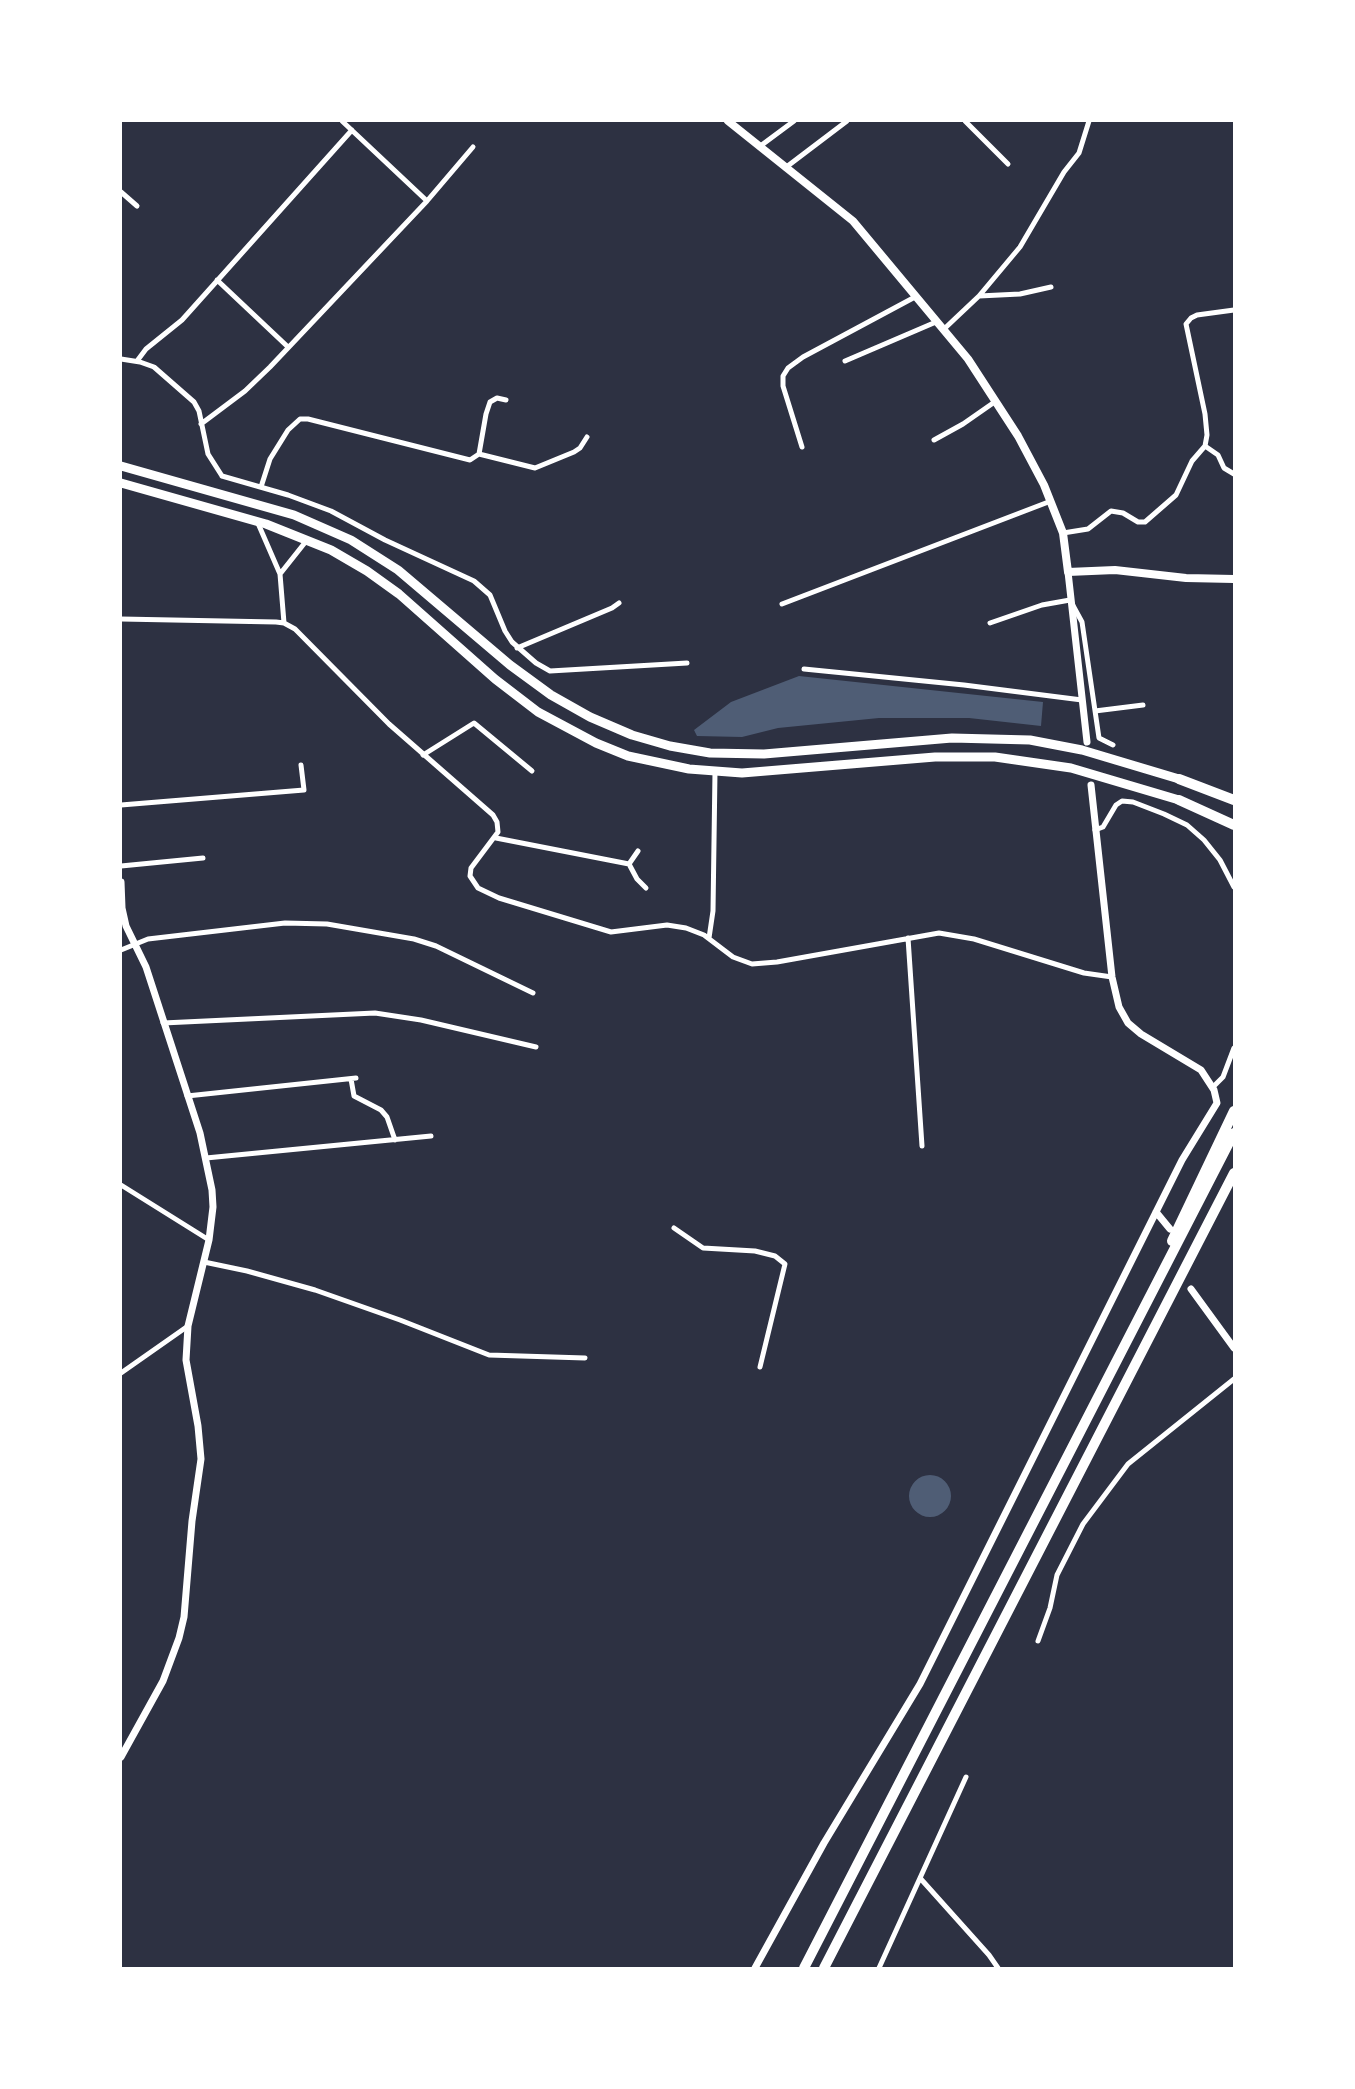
<!DOCTYPE html>
<style>
body{margin:0}
#map{position:relative;width:1355px;height:2089px;overflow:hidden;background:#2d3142;font-family:"Source Sans 3",sans-serif}
canvas{display:block}
.frame{position:absolute;inset:0;border:122px solid #fff;pointer-events:none}
</style>
<div id="map">
<canvas width="1355" height="2089"></canvas>
<div class="frame"></div>
</div>
<script>
const ctx = document.querySelector('canvas').getContext('2d');
ctx.lineJoin = 'round';
function fillPath(path, color) { ctx.fillStyle = color; ctx.fill(path, 'evenodd'); }
const shape = rows => new Path2D(rows.map(r => 'M' + r).join(''));
function strokePath(path, color, width, dash) { ctx.strokeStyle = color; ctx.lineWidth = width; ctx.lineCap = dash ? 'butt' : 'round'; ctx.setLineDash(dash || []); ctx.stroke(path); }
fillPath(shape([
 [799,676,1043,702,1041,726,969,718,879,718,778,728,742,737,697,736,694,730,731,702],
 '909 1496a21 21 0 1 1 42 0a21 21 0 1 1-42 0Z'
]), '#4f5d75');
strokePath(shape([
 [342,121,427,201],
 [965,121,1008,164],
 [759,147,794,121],
 [785,168,847,121],
 [121,192,137,206],
 [217,280,288,347],
 [979,296,1020,247,1064,172,1079,153,1089,121],
 [943,330,979,296,1020,294,1051,287],
 [121,359,140,362,154,367,194,402,199,411,208,454,222,476],
 [137,361,146,349,182,320,352,130],
 [845,361,936,322],
 [201,424,245,391,270,367,427,201,473,147],
 [934,440,963,424,996,401],
 [1205,446,1207,435,1205,414,1186,324,1191,318,1197,315,1234,310],
 [1205,446,1218,455,1224,468,1234,474],
 [802,447,783,386,783,376,788,368,803,357,915,297],
 [479,454,535,468,574,452,580,448,587,437],
 [222,476,288,495,331,511,385,540,474,581,490,595,505,631,512,642,536,663,550,671,687,663],
 [261,487,270,459,288,430,300,419,308,419,470,460,479,454,486,414,490,402,497,398,506,400],
 [257,521,280,574,284,623],
 [1063,533,1088,529,1111,511,1123,513,1138,522,1145,522,1176,495,1192,461,1205,446],
 [280,574,307,540],
 [782,604,1051,501],
 [121,619,276,622,284,623,295,629,389,724,493,815,497,822,498,832,471,868,470,876,478,888,499,898,611,932,667,925,686,928,704,935,733,957,752,964,777,962,939,933,974,939,1084,973,1112,977],
 [990,623,1042,605,1070,600,1082,622,1099,738,1113,745],
 [517,648,612,608,619,603],
 [804,669,964,685,1082,700],
 [1095,711,1143,705],
 [423,755,474,723,532,771],
 [121,805,304,790,301,765],
 [1095,830,1103,827,1116,805,1122,801,1133,802,1164,814,1187,825,1204,840,1220,860,1234,887],
 [496,838,629,864],
 [629,864,637,879,646,888],
 [629,864,638,851],
 [121,866,203,858],
 [709,938,713,911,715,772],
 [908,938,922,1146],
 [121,950,148,939,285,923,327,924,414,939,436,946,533,993],
 [163,1023,375,1013,421,1020,536,1047],
 [351,1079,354,1096,381,1110,387,1117,395,1140],
 [1213,1087,1223,1077,1234,1048],
 [187,1096,356,1078],
 [206,1158,431,1136],
 [121,1185,209,1240],
 [674,1228,703,1248,755,1251,775,1256,785,1264,760,1367],
 [204,1262,247,1271,315,1290,400,1320,489,1355,585,1358],
 [121,1373,188,1326],
 [1038,1641,1050,1608,1057,1575,1083,1524,1128,1464,1234,1379],
 [920,1878,989,1955,998,1968],
 [879,1968,966,1777]
]), '#fff', 5);
strokePath(shape([
 [1068,572,1087,742],
 [121,882,122,908,126,926,146,967,200,1133,212,1190,213,1207,209,1240,188,1326,186,1360,198,1426,201,1459,192,1521,184,1617,179,1638,163,1681,121,1757],
 [1156,1212,1170,1229],
 [1191,1289,1234,1348],
 [755,1968,824,1843,920,1684,1182,1160,1217,1103,1214,1090,1201,1070,1141,1034,1128,1023,1119,1007,1112,977,1091,785]
]), '#fff', 7);
strokePath(shape([
 [728,121,853,221,968,359,1018,436,1044,485,1063,533,1068,572,1115,570,1186,578,1234,579]
]), '#fff', 8);
strokePath(shape([
 [121,466,294,515,351,540,398,570,510,665,551,695,590,717,632,735,670,746,710,753,764,754,952,738,1030,740,1082,750,1179,779],
 [121,483,266,524,331,550,367,571,399,594,495,679,538,712,596,743,628,756,689,769,742,773,935,757,995,757,1071,768,1179,800]
]), '#fff', 9);
strokePath(shape([
 [1179,779,1234,800],
 [1179,800,1234,825],
 [1172,1241,1234,1111],
 [804,1968,1234,1133],
 [824,1968,1234,1173]
]), '#fff', 10);
</script>
